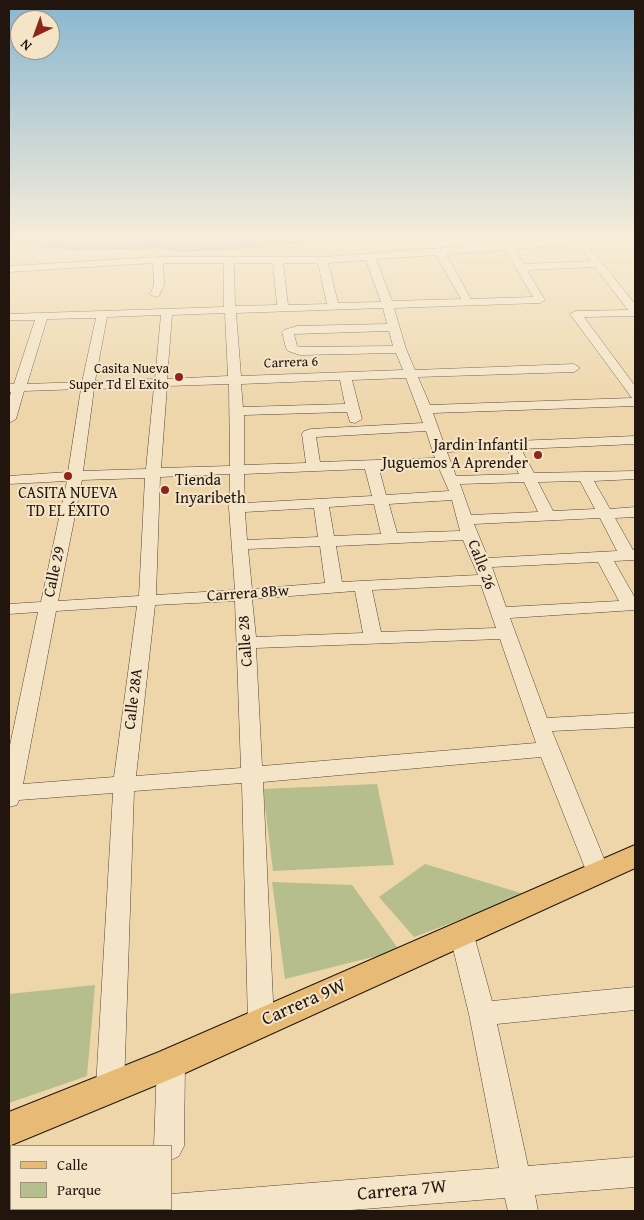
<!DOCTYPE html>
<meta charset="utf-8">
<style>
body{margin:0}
#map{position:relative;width:644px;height:1220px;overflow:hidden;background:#eed6aa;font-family:"Gentium Book Plus",serif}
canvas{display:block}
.frame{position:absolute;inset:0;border:10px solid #21150e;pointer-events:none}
.legend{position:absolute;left:10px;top:1145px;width:162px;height:65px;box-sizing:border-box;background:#f4e4c8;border:1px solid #a0917e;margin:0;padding:6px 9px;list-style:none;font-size:15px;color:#21150e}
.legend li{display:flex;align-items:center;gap:10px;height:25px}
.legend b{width:25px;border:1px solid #a0917e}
.north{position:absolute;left:10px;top:10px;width:50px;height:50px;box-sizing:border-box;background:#f4e4c8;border:1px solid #a0917e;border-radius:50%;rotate:222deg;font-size:14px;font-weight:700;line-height:20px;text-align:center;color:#21150e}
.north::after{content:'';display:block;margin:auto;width:18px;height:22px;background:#8f2418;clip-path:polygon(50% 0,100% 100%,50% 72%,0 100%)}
</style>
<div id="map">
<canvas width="644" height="1220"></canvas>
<div class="frame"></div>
<ul class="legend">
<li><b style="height:6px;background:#e7bb75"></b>Calle</li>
<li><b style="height:14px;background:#b5be8c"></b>Parque</li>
</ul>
<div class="north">N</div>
</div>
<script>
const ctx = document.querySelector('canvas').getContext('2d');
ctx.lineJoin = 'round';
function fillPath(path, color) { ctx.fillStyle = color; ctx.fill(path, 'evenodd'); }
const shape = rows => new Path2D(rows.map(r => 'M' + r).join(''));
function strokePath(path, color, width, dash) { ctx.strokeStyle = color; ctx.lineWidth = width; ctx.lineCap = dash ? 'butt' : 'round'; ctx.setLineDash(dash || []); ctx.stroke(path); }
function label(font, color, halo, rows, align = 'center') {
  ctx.font = font + ' "Gentium Book Plus",serif'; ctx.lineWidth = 4; ctx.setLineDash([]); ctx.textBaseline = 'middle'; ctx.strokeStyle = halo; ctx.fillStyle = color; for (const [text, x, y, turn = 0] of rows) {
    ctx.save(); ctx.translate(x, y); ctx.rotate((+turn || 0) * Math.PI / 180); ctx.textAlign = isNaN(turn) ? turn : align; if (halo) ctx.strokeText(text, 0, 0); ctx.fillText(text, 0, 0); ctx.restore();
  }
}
fillPath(shape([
 [377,784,394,865,273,871,263,789],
 [425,864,524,894,492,919,470,916,414,937,379,897],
 [272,882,352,885,405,958,385,954,285,979],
 [95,985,87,1076,9,1103,9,994]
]), '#b5be8c');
const water = shape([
 [9,240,328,240,245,248,180,251,165,248,72,249,9,244,9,240]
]);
fillPath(water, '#99b9ac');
strokePath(water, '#69776d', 1);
const minor = shape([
 [552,240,601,240,587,244,635,304,635,316,584,317,635,386,635,406,433,413,444,444,635,436,635,444,521,449,534,473,635,471,635,479,594,481,610,509,635,507,635,517,615,518,633,550,635,550,635,560,614,561,635,598,635,610,510,618,547,718,635,713,635,727,552,731,609,871,605,878,597,880,589,878,541,757,263,782,274,1023,270,1031,261,1035,252,1031,248,1023,242,783,134,791,124,1087,120,1096,110,1100,100,1096,96,1087,113,793,19,800,17,805,9,807,9,750,38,612,9,614,9,604,41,602,67,481,9,484,9,476,68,472,81,389,24,391,16,419,9,423,9,400,11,392,9,392,9,384,14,384,35,320,9,320,9,314,224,307,224,263,163,263,164,285,159,296,155,297,150,294,154,285,153,263,9,272,9,266,158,257,322,257,552,240],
 [578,244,591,261,524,264,515,249,578,244],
 [505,250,533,297,471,299,446,254,505,250],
 [436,255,461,299,392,301,376,259,436,255],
 [366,260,381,302,338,303,328,263,366,260],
 [234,263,273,263,277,305,235,306,234,263],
 [283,263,318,263,327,304,288,305,283,263],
 [595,267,628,310,576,311,570,314,632,398,430,405,418,377,574,372,580,368,574,364,415,370,406,349,394,308,540,303,545,300,527,270,595,267],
 [383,308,387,324,297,326,284,330,282,332,286,348,288,351,300,355,396,353,403,370,241,376,236,313,383,308],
 [225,313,228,376,167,379,172,315,225,313],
 [161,315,155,379,95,381,107,317,161,315],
 [96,318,82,382,27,384,47,319,96,318],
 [389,331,393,346,301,347,297,346,294,334,389,331],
 [406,378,423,423,311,429,304,431,302,434,306,463,244,465,244,415,347,412,350,422,355,423,362,419,352,380,406,378],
 [340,380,345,404,243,407,241,384,340,380],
 [229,384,230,466,161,468,167,386,229,384],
 [154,387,146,469,83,471,94,389,154,387],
 [426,431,435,458,320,462,316,437,426,431],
 [507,449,519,474,456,476,447,452,507,449],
 [438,466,449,491,386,495,379,469,438,466],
 [365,469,372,496,245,503,244,474,365,469],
 [230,474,229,508,235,590,156,595,160,477,230,474],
 [145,478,139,596,58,601,82,480,145,478],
 [580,481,595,509,553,511,538,482,580,481],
 [524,482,538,512,471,515,460,484,524,482],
 [452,500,460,531,397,533,389,504,452,500],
 [374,504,381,534,334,536,329,507,374,504],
 [314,508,318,537,247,540,245,512,314,508],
 [600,518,617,551,488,558,474,524,600,518],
 [463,540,478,575,342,582,336,546,463,540],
 [320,546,325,583,252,589,248,549,320,546],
 [598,562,619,601,506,607,492,567,598,562],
 [481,585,496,628,381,632,372,590,481,585],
 [355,591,363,633,256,637,252,599,355,591],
 [235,601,241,768,136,776,155,605,235,601],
 [137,606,114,777,23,784,56,611,137,606],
 [500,639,536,743,262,766,256,648,500,639],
 [461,922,470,925,473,932,492,1001,635,987,635,1010,497,1024,528,1166,635,1157,635,1187,535,1195,538,1211,508,1211,505,1198,338,1211,153,1211,153,1209,171,1209,171,1194,499,1168,469,1014,449,932,452,925,461,922],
 [171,1050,181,1054,185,1063,184,1146,179,1156,171,1160,171,1146,154,1146,157,1063,161,1054,171,1050]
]);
const major = shape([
 [635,845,635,868,183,1074,9,1146,9,1112,159,1052,635,845]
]);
strokePath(minor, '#544535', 1);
strokePath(major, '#21150e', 2);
fillPath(minor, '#f4e4c8');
fillPath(major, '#e7bb75');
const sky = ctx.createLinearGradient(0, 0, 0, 411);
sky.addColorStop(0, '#88b6d0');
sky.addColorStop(0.58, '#f7edd9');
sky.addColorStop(1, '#f7edd900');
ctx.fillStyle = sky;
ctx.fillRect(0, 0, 644, 411);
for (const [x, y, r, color] of [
 [179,377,5,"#8f2418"],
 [538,455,5,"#8f2418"],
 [68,476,5,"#8f2418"],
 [165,490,5,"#8f2418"]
]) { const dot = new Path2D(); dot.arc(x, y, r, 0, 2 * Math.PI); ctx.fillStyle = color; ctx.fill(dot); strokePath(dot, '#f4e4c8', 2); }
label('14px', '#21150e', '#f4e4c8', [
 ["Carrera 6",291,363,-2]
]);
label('14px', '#21150e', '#f4e4c8', [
 ["Casita Nueva",169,369],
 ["Super Td El Exito",169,385]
], 'right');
label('16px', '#21150e', '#f4e4c8', [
 ["Jardin Infantil",528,446],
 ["Juguemos A Aprender",528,464],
 ["Tienda",175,481,"left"],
 ["Inyaribeth",175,499,"left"],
 ["CASITA NUEVA",68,494,"center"],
 ["TD EL ÉXITO",68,512,"center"]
], 'right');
label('16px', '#21150e', '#f4e4c8', [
 ["Calle 26",481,565,69],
 ["Calle 29",55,572,-78],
 ["Carrera 8Bw",248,594,-4],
 ["Calle 28",246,641,-94],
 ["Calle 28A",134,699,-83]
]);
label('19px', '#21150e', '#f4e4c8', [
 ["Carrera 9W",304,1003,-24],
 ["Carrera 7W",402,1191,-5]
]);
</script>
